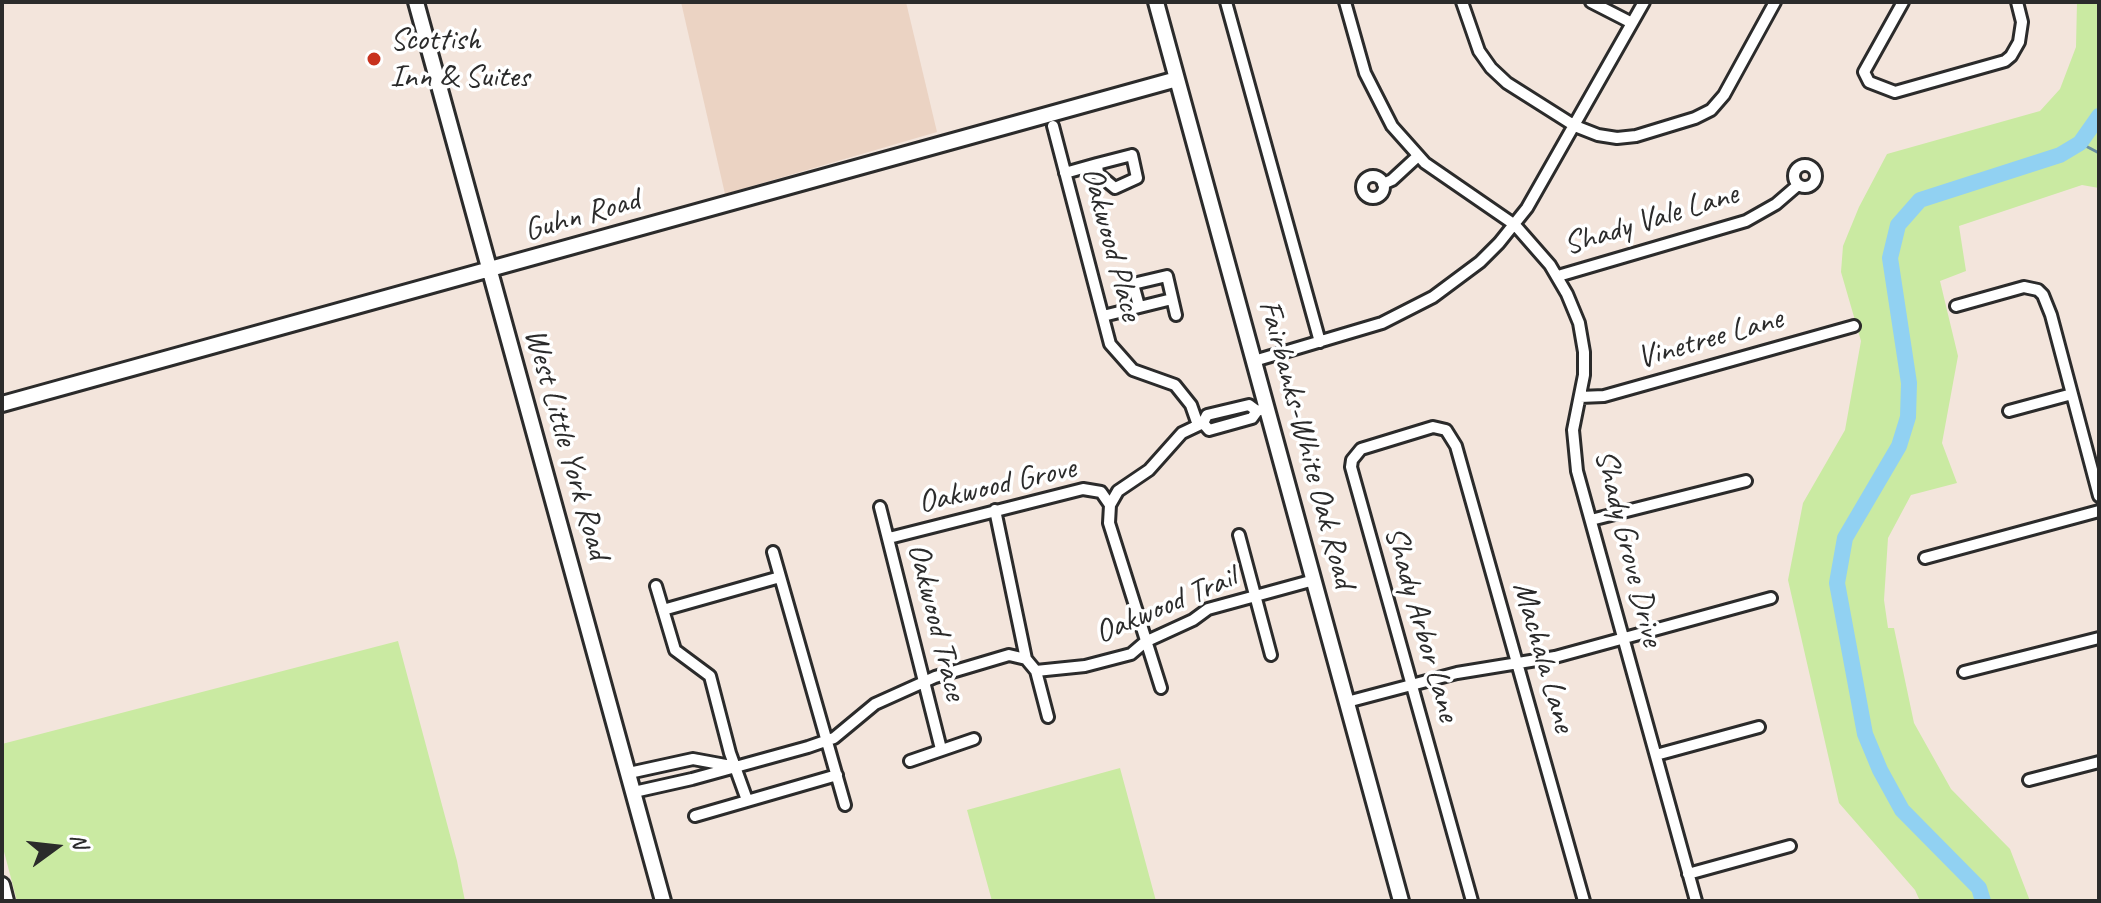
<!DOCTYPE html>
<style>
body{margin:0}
#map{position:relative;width:2101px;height:903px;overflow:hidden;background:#f3e5dc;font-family:Caveat,sans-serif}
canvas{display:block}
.frame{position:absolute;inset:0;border:4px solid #2b2b2b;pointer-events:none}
.north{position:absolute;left:16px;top:807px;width:80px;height:80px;-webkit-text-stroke:6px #fff;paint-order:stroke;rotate:75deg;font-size:22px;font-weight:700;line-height:32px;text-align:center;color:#2b2b2b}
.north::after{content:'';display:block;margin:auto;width:28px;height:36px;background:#2b2b2b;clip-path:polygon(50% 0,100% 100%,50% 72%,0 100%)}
</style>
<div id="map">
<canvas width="2101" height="903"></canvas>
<div class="frame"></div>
<div class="north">N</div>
</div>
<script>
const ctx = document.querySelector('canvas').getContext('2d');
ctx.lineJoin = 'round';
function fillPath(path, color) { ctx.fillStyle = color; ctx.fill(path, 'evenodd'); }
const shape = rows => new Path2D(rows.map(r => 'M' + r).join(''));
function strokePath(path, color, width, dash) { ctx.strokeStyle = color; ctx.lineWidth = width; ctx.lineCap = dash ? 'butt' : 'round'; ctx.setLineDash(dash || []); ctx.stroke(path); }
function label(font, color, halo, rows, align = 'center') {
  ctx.font = font + ' Caveat,sans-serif'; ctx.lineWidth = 7; ctx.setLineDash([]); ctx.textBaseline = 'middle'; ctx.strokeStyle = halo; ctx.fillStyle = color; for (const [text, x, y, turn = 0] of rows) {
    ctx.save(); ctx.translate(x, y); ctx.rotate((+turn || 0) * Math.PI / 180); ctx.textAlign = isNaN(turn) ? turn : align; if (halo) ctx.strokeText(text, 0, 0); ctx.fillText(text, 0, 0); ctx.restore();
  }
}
fillPath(shape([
 [681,2,906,2,937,132,725,194]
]), '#ebd3c3');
fillPath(shape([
 [2077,2,2099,2,2099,188,2082,185,1959,226,1966,271,1940,281,1958,356,1942,443,1957,483,1911,495,1888,538,1884,600,1888,628,1894,628,1914,723,1951,789,2010,849,2030,901,1920,901,1915,890,1839,803,1788,580,1803,503,1845,430,1861,341,1841,272,1843,246,1859,207,1887,154,2040,111,2060,89,2076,47],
 [398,641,457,861,465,901,17,901,2,844,2,744],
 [1120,768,1156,901,992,901,967,810]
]), '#caeaa2');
strokePath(shape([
 [2080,143,2099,153]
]), '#688fa2', 3);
strokePath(shape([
 [1983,901,1979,888,1902,810,1880,770,1865,734,1837,583,1845,538,1899,446,1908,417,1909,383,1890,258,1898,225,1920,200,2060,155,2080,143,2099,116]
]), '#91d1f2', 16);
const street = shape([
 [1226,2,1320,342],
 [1345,2,1365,73,1392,126,1425,163,1515,225,1550,265,1567,294,1579,323,1584,352,1584,375,1573,430,1577,471,1696,901],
 [1462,2,1479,51,1491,68,1507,83,1575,126,1598,135,1617,138,1636,136,1695,118,1711,110,1724,95,1775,2],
 [1591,2,1632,23],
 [1903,2,1864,72,1869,82,1895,92,2005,61,2011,56,2019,42,2022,22,2017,2],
 [1053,126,1110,344,1133,370,1175,385,1191,405,1198,425],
 [1132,155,1137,178,1115,188,1098,174,1097,164,1132,155],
 '1794 176a11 11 0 1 1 22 0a11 11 0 1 1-22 0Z',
 [1065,173,1097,164],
 '1362 187a11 11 0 1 1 22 0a11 11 0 1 1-22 0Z',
 [1383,184,1392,180,1418,156],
 [1558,276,1746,221,1776,204,1798,185],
 [1139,306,1133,284,1167,276,1176,315],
 [1956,306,2024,287,2038,290,2043,295,2051,315,2099,496],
 [1103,316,1172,299],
 [1254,361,1382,323,1433,297,1480,262,1499,243,1527,208,1644,2],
 [1580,397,1604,396,1854,326],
 [2009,411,2072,394],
 [1203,423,1209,430,1252,418,1257,411,1264,409],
 [880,507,941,749],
 [995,510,1026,659,1036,671,1048,717],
 [1591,520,1746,481],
 [1239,535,1271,655],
 [889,538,1083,489,1101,492,1110,505],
 [773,552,845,805],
 [1925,558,2099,511],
 [656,586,675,650,710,676,730,753,747,800],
 [663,610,780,577],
 [1036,671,1085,666,1131,654,1145,642,1193,620,1208,609,1314,580],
 [1964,672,2099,638],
 [1161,688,1109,523,1110,505,1118,491,1149,470,1182,433,1203,423,1207,415,1249,405,1257,411],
 [1347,702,1457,673,1555,657,1771,598],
 [1656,755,1759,727],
 [910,761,974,739],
 [629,773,693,759,731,766],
 [2029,780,2099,762],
 [634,792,692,779,808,747,834,738,875,704,935,677,1009,655,1026,659],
 [695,816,837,775],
 [1688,874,1790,846],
 [1472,901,1351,467,1352,460,1361,449,1433,427,1446,430,1456,446,1584,901]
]);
const secondary = shape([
 [416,2,663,901],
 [1156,2,1401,901],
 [2,404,1177,79],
 [2,885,6,901]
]);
strokePath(street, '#2b2b2b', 16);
strokePath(secondary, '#2b2b2b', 20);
strokePath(street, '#fff', 10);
strokePath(secondary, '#fff', 14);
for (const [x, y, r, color] of [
 [374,59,8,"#c8321e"]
]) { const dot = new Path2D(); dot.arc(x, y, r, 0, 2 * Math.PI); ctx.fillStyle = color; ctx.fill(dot); strokePath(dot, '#fff', 3); }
label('32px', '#2b2b2b', '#fff', [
 ["Scottish",390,41],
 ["Inn & Suites",390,78]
], 'left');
label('32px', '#2b2b2b', '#fff', [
 ["Guhn Road",582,216,-16],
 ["Shady Vale Lane",1651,220,-17],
 ["Oakwood Place",1111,244,75],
 ["Vinetree Lane",1710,339,-16],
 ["West Little York Road",566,444,74],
 ["Fairbanks-White Oak Road",1306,444,75],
 ["Oakwood Grove",997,486,-13],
 ["Shady Grove Drive",1628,548,76],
 ["Oakwood Trail",1166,606,-23],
 ["Oakwood Trace",936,622,76],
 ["Shady Arbor Lane",1421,624,74],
 ["Machala Lane",1543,657,74]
]);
</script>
